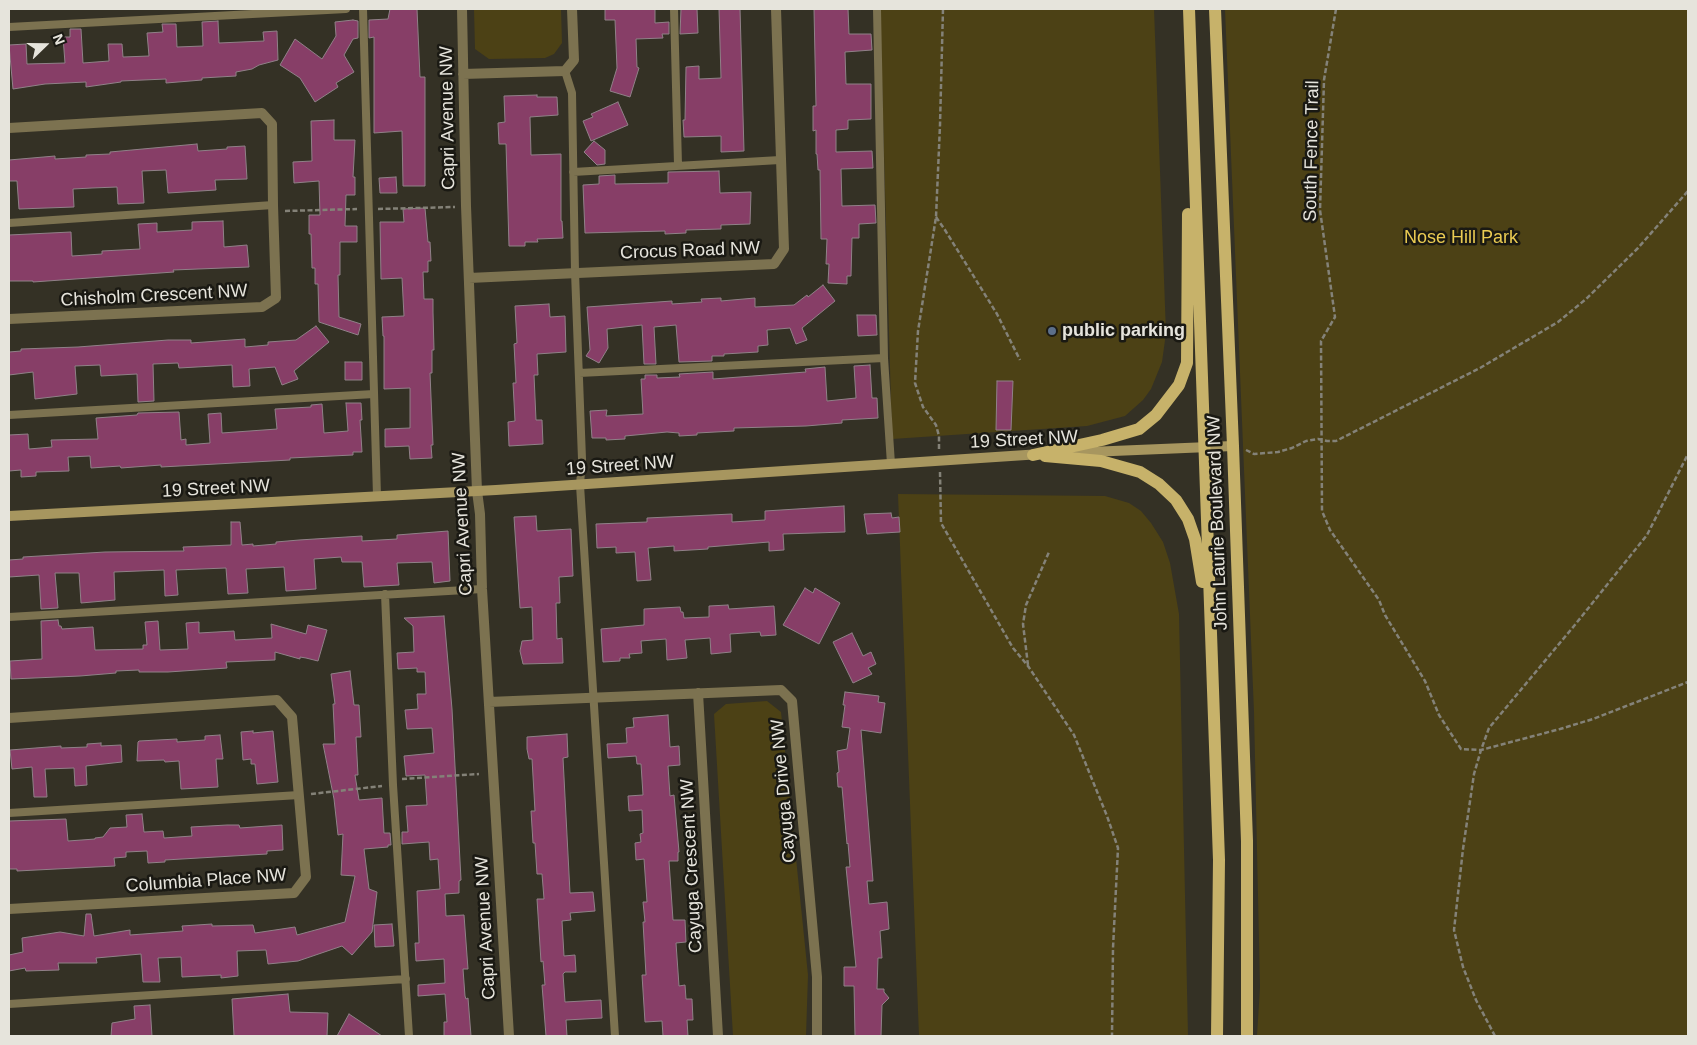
<!DOCTYPE html>
<style>
body{margin:0}
#map{position:relative;width:1697px;height:1045px;overflow:hidden;background:#343125;font-family:Arial,sans-serif}
canvas{display:block}
.frame{position:absolute;inset:0;border:10px solid #e6e4dc;pointer-events:none}
.north{position:absolute;left:20px;top:20px;width:50px;height:50px;-webkit-text-stroke:4px #1a1913;paint-order:stroke;rotate:68deg;font-size:14px;font-weight:700;line-height:20px;text-align:center;color:#e6e4dc}
.north::after{content:'';display:block;margin:auto;width:18px;height:22px;background:#e6e4dc;clip-path:polygon(50% 0,100% 100%,50% 72%,0 100%)}
</style>
<div id="map">
<canvas width="1697" height="1045"></canvas>
<div class="frame"></div>
<div class="north">N</div>
</div>
<script>
const ctx = document.querySelector('canvas').getContext('2d');
ctx.lineJoin = 'round';
function fillPath(path, color) { ctx.fillStyle = color; ctx.fill(path, 'evenodd'); }
const shape = rows => new Path2D(rows.map(r => 'M' + r).join(''));
function strokePath(path, color, width, dash) { ctx.strokeStyle = color; ctx.lineWidth = width; ctx.lineCap = dash ? 'butt' : 'round'; ctx.setLineDash(dash || []); ctx.stroke(path); }
function label(font, color, halo, rows, align = 'center') {
  ctx.font = font + ' Arial,sans-serif'; ctx.lineWidth = 5; ctx.setLineDash([]); ctx.textBaseline = 'middle'; ctx.strokeStyle = halo; ctx.fillStyle = color; for (const [text, x, y, turn = 0] of rows) {
    ctx.save(); ctx.translate(x, y); ctx.rotate((+turn || 0) * Math.PI / 180); ctx.textAlign = isNaN(turn) ? turn : align; if (halo) ctx.strokeText(text, 0, 0); ctx.fillText(text, 0, 0); ctx.restore();
  }
}
fillPath(shape([
 [474,9,561,9,562,43,554,54,545,58,489,59,475,49],
 [880,9,1154,9,1166,333,1162,362,1151,389,1143,400,1125,416,1087,426,892,439],
 [1225,9,1688,9,1688,1036,1257,1036,1260,987,1254,712],
 [898,494,1105,496,1129,503,1141,511,1151,523,1163,542,1170,563,1179,614,1188,1036,919,1036],
 [767,701,781,712,808,975,806,1036,733,1036,714,714,726,704]
]), '#4c4115');
const building = shape([
 [390,9,417,9,420,77,425,77,425,186,403,186,402,131,374,133,374,37,369,38,369,20,388,19,390,9],
 [605,9,655,9,655,23,669,22,669,34,662,34,663,38,636,39,637,67,639,68,630,97,610,91,617,68,615,20,605,20,605,9],
 [681,9,697,9,698,33,680,34,681,9],
 [719,9,740,9,744,151,721,152,721,136,684,137,683,120,685,120,686,67,699,66,699,79,721,78,719,9],
 [814,9,848,9,849,34,871,34,872,50,845,52,846,84,871,84,871,119,848,120,848,129,836,130,836,152,872,151,873,168,841,169,842,206,875,205,876,223,859,224,859,238,852,238,851,276,847,276,847,284,828,283,829,264,826,264,827,239,821,239,820,170,818,170,817,154,816,154,816,130,813,131,813,106,816,106,814,9],
 [353,20,358,21,358,38,353,39,344,55,354,72,336,83,338,87,315,102,300,78,280,65,295,39,322,59,336,36,335,22,353,20],
 [218,21,219,43,264,41,263,32,277,31,278,60,259,65,252,69,236,72,236,76,202,78,202,80,166,83,166,79,121,81,121,82,86,87,86,82,45,84,13,89,9,45,26,44,27,64,65,63,63,37,70,37,70,29,81,29,83,63,109,61,108,44,122,44,123,57,149,56,147,33,163,32,162,24,176,24,177,47,203,46,202,22,218,21],
 [537,95,537,97,557,97,558,115,530,117,531,155,561,154,561,221,562,221,563,238,537,239,538,242,525,242,525,246,509,246,506,144,499,144,498,123,505,122,504,96,537,95],
 [618,102,628,125,591,141,583,121,593,117,591,114,618,102],
 [334,120,334,140,355,140,353,177,355,177,355,195,346,195,345,226,357,226,357,242,340,242,340,275,338,275,339,317,361,324,358,335,319,322,318,284,315,284,315,268,312,268,311,234,309,234,309,215,320,215,319,181,294,183,293,162,312,161,311,121,334,120],
 [594,141,605,150,605,164,597,165,584,152,594,141],
 [197,144,198,151,227,149,227,147,245,146,247,179,215,180,216,190,168,193,166,170,142,171,144,203,118,204,117,187,92,188,73,189,74,207,19,209,17,181,9,181,9,160,55,156,55,159,86,157,86,155,110,154,110,152,197,144],
 [719,171,720,193,751,192,750,224,721,225,721,229,686,230,686,233,665,234,665,231,585,233,583,185,599,184,599,176,615,175,615,184,668,183,668,172,719,171],
 [396,177,397,193,380,193,379,178,396,177],
 [425,208,428,242,430,242,431,261,428,261,428,272,423,272,424,299,433,299,433,312,434,350,432,350,432,373,430,373,433,445,431,445,432,458,410,459,409,446,385,447,385,429,410,428,410,388,384,389,384,336,383,336,382,317,404,316,402,278,381,279,380,222,404,222,403,209,425,208],
 [223,221,224,247,247,245,249,267,173,270,174,272,33,282,33,281,9,281,9,235,71,232,72,256,102,254,102,251,140,249,138,224,157,223,157,232,192,230,192,222,223,221],
 [823,285,835,301,802,328,807,340,796,344,790,328,767,330,768,345,758,346,758,352,724,354,724,356,712,356,712,361,679,362,676,325,654,327,656,364,644,364,642,325,607,329,608,348,599,363,586,356,590,350,587,307,672,301,672,304,702,302,701,299,721,298,721,301,755,298,755,307,794,305,807,295,808,297,823,285],
 [549,304,550,317,565,316,566,352,537,354,538,375,534,375,536,420,542,420,543,444,509,446,508,422,515,421,513,383,516,383,514,344,517,343,515,306,549,304],
 [857,315,876,315,877,335,858,336,857,315],
 [316,326,329,342,294,371,298,379,282,385,275,367,249,369,250,386,233,387,232,365,179,368,178,363,153,364,154,401,138,402,137,374,101,376,100,365,75,366,77,394,35,399,33,372,9,375,9,352,21,351,21,349,78,347,168,340,191,340,191,343,245,339,245,347,268,345,268,342,296,340,316,326],
 [345,362,362,362,362,380,345,380,345,362],
 [870,365,872,398,877,398,878,418,842,420,842,423,806,426,734,428,734,431,697,433,697,435,679,436,679,433,667,432,625,436,625,439,606,440,606,438,592,438,590,411,607,410,606,416,643,414,641,379,645,379,645,375,657,375,657,378,680,377,679,374,713,372,713,379,806,372,805,369,825,367,827,401,856,398,854,366,870,365],
 [997,381,1013,381,1011,430,996,430,997,381],
 [346,403,361,403,362,420,360,420,362,452,353,452,353,455,290,458,290,460,161,467,161,465,121,468,120,466,91,468,90,456,68,457,69,471,36,472,36,476,21,477,21,470,9,471,9,435,28,434,29,449,52,447,51,440,98,439,96,418,137,415,138,413,179,412,181,440,186,439,186,445,210,443,208,414,221,413,222,433,277,429,275,409,311,407,311,405,322,404,324,433,348,431,346,403],
 [844,506,845,532,783,534,784,550,769,551,769,542,708,547,708,549,674,551,674,546,648,548,651,580,637,581,635,552,616,553,616,547,597,548,596,524,647,522,647,518,732,514,732,522,765,520,765,511,844,506],
 [891,513,892,518,899,517,900,532,867,534,864,514,891,513],
 [536,516,537,531,571,529,573,576,559,577,560,603,556,603,557,639,562,638,563,663,523,664,520,651,522,641,533,640,532,607,520,608,514,517,536,516],
 [231,522,240,522,242,545,253,544,253,546,276,544,276,542,299,540,362,536,362,541,397,539,397,535,448,531,450,581,434,583,432,562,397,563,399,585,364,587,362,562,342,562,341,557,314,559,316,589,286,591,284,567,246,569,248,593,228,594,226,568,176,570,178,595,165,596,164,570,114,572,115,600,81,603,79,573,55,573,58,608,41,609,39,575,9,577,9,560,23,559,23,557,105,552,184,551,183,547,231,545,231,522],
 [805,588,813,593,815,588,840,603,819,644,783,625,805,588],
 [728,605,729,609,774,606,776,635,761,636,760,632,730,634,731,652,711,654,710,638,685,640,687,658,667,660,666,639,641,641,642,653,629,654,630,658,620,658,620,661,603,662,601,629,644,625,644,609,680,607,681,612,683,612,684,618,709,617,709,606,728,605],
 [444,616,452,709,461,880,459,881,459,893,445,894,446,916,464,915,468,969,463,969,465,996,466,999,468,998,471,1036,444,1036,444,1022,447,1022,445,994,418,996,418,985,445,983,444,959,416,961,415,943,419,943,417,891,440,889,438,859,430,860,429,842,402,844,402,832,408,832,406,806,427,805,425,775,406,776,404,756,434,753,432,728,407,729,405,710,418,709,417,694,426,694,425,672,417,672,417,668,398,669,397,653,414,652,413,626,404,618,444,616],
 [58,620,59,626,61,626,62,629,93,627,95,650,143,649,143,645,147,645,145,622,158,621,160,650,188,649,186,623,199,622,199,633,234,631,235,640,272,638,271,624,306,634,308,625,327,630,318,661,306,658,300,657,300,659,275,652,275,660,226,662,227,668,168,672,139,672,139,670,116,671,116,673,80,676,11,679,10,661,42,659,41,621,58,620],
 [852,633,863,656,871,652,876,664,868,668,872,674,853,683,833,642,852,633],
 [350,671,354,705,359,705,361,737,356,737,358,775,355,775,359,800,382,798,384,833,390,833,391,845,388,845,388,847,364,849,369,889,377,892,372,932,352,955,342,946,298,961,268,964,266,950,237,951,238,976,221,978,221,975,182,977,181,957,158,958,160,982,143,982,141,954,96,958,97,963,58,963,59,970,26,971,25,968,9,971,9,955,23,952,22,938,60,932,84,936,86,914,91,914,94,936,130,930,130,935,183,931,182,926,212,924,212,926,253,925,255,933,295,927,297,935,345,922,355,876,341,875,343,834,338,835,334,799,323,744,335,744,333,704,335,704,331,674,350,671],
 [845,692,879,696,878,702,885,703,881,733,861,730,873,881,867,881,869,904,887,902,889,929,880,931,882,958,878,958,877,989,884,989,884,992,889,998,882,1005,881,1036,855,1036,854,986,844,986,844,967,856,967,846,867,850,867,848,843,847,844,842,787,838,787,837,773,839,772,837,751,847,749,850,728,842,727,845,705,843,705,845,692],
 [668,715,670,747,679,746,680,765,668,766,670,796,674,795,679,852,678,852,678,861,669,861,673,920,685,920,686,942,676,943,679,986,685,985,686,999,692,999,693,1020,687,1020,688,1036,663,1036,662,1021,645,1022,642,975,646,975,643,922,645,922,643,902,647,902,644,859,636,860,635,843,641,842,640,834,643,833,642,810,629,811,628,796,643,795,641,764,637,764,636,756,608,758,607,744,627,743,626,728,634,727,633,718,668,715],
 [253,731,253,733,273,731,278,782,257,784,255,764,251,764,251,759,243,760,241,732,253,731],
 [567,734,568,757,563,758,570,893,593,892,595,911,570,913,571,920,562,921,564,956,575,955,576,972,565,972,563,974,565,1002,601,1000,602,1018,566,1020,567,1036,546,1036,542,985,545,985,543,961,541,962,537,899,544,899,542,874,537,874,535,843,533,843,531,811,535,811,532,759,529,759,527,749,527,737,567,734],
 [220,735,223,759,216,759,218,787,181,789,179,761,165,762,164,760,137,761,138,742,139,741,177,739,177,742,205,740,205,736,220,735],
 [101,743,101,746,121,745,122,762,86,766,87,785,75,786,74,768,45,769,47,797,34,797,32,767,12,769,10,750,61,746,61,748,87,747,87,744,101,743],
 [142,814,144,832,163,831,164,838,192,836,191,827,227,825,239,825,240,828,282,825,283,850,267,851,267,854,165,860,165,862,148,863,147,851,126,852,126,857,114,858,115,866,17,871,17,869,9,869,9,821,66,819,68,841,95,839,95,838,103,837,110,828,127,827,126,815,142,814],
 [392,924,394,946,375,947,374,925,392,924],
 [288,994,290,1012,328,1013,327,1036,234,1036,232,999,288,994],
 [150,1005,152,1036,111,1036,112,1023,135,1019,134,1006,150,1005],
 [349,1014,382,1036,337,1036,349,1014]
]);
fillPath(building, '#873e67');
strokePath(building, '#908188', 1);
strokePath(shape([
 [1336,9,1324,80,1320,210,1335,317,1321,341,1322,511,1330,530,1379,600,1385,615,1425,681,1439,715,1461,749,1481,750,1560,729,1593,719,1688,682],
 [378,209,455,207],
 [285,211,357,209],
 [936,217,945,230,997,314,1020,360],
 [939,449,939,436,936,425,923,407,915,383,918,331,936,217,940,125,943,9],
 [1246,450,1254,454,1278,452,1292,448,1306,441,1318,439,1327,441,1336,441,1480,368,1558,322,1586,299,1638,248,1688,191],
 [940,472,941,523,1013,648,1028,666,1074,735,1107,816,1118,848,1113,948,1112,1036],
 [1028,665,1023,624,1026,605,1049,552],
 [402,779,479,774],
 [311,794,382,786],
 [1495,1036,1476,1000,1463,967,1454,930,1463,849,1474,774,1481,750,1489,728,1574,626,1647,535,1688,454]
]), '#848278', 2.5, [5, 2.5]);
strokePath(shape([
 [363,9,377,496],
 [674,9,678,165],
 [877,9,884,358,891,464],
 [9,27,346,9],
 [565,71,572,93,575,272,582,459,580,485,615,1036],
 [573,172,780,160],
 [9,223,273,205],
 [579,373,884,358],
 [9,415,374,394],
 [385,594,393,785,409,1036],
 [9,617,482,589],
 [9,813,299,795],
 [9,1004,406,979]
]), '#7c7250', 8);
strokePath(shape([
 [462,9,466,206,477,491,480,514,482,589,509,1036],
 [463,74,565,71,574,60,572,9],
 [9,128,262,113,272,124,273,205,276,298,262,307,9,319],
 [469,278,774,264,784,249,776,9],
 [698,693,718,1036],
 [489,702,781,690,792,701,817,977,817,1036],
 [9,718,277,700,292,717,306,877,294,893,9,909]
]), '#7c7250', 10);
strokePath(shape([
 [1065,453,1233,446],
 [9,516,496,490,1041,454]
]), '#a7965f', 10);
strokePath(shape([
 [1189,9,1219,860,1217,1036],
 [1215,9,1233,446,1247,841,1247,1036],
 [1033,455,1102,440,1139,429,1156,415,1179,385,1187,363,1188,214],
 [1045,456,1101,461,1140,472,1159,484,1176,500,1188,519,1195,539,1202,582]
]), '#c7b26a', 12);
for (const [x, y, r, color] of [
 [1052,331,5,"#5c6f8a"]
]) { const dot = new Path2D(); dot.arc(x, y, r, 0, 2 * Math.PI); ctx.fillStyle = color; ctx.fill(dot); strokePath(dot, '#1a1913', 2); }
label('18px', '#e6e4dc', '#1a1913', [
 ["Capri Avenue NW",448,118,-91],
 ["South Fence Trail",1312,151,-89],
 ["Crocus Road NW",690,251,-2],
 ["Chisholm Crescent NW",154,296,-3],
 ["19 Street NW",1024,440,-3],
 ["19 Street NW",620,466,-4],
 ["19 Street NW",216,489,-3],
 ["John Laurie Boulevard NW",1218,523,-92],
 ["Capri Avenue NW",463,524,-93],
 ["Cayuga Drive NW",784,791,-95],
 ["Cayuga Crescent NW",692,866,-93],
 ["Columbia Place NW",206,881,-4],
 ["Capri Avenue NW",486,928,-93]
]);
label('18px', '#eacb52', '#1a1913', [
 ["Nose Hill Park",1461,238]
]);
label('bold 18px', '#e6e4dc', '#1a1913', [
 ["public parking",1062,331]
], 'left');
</script>
